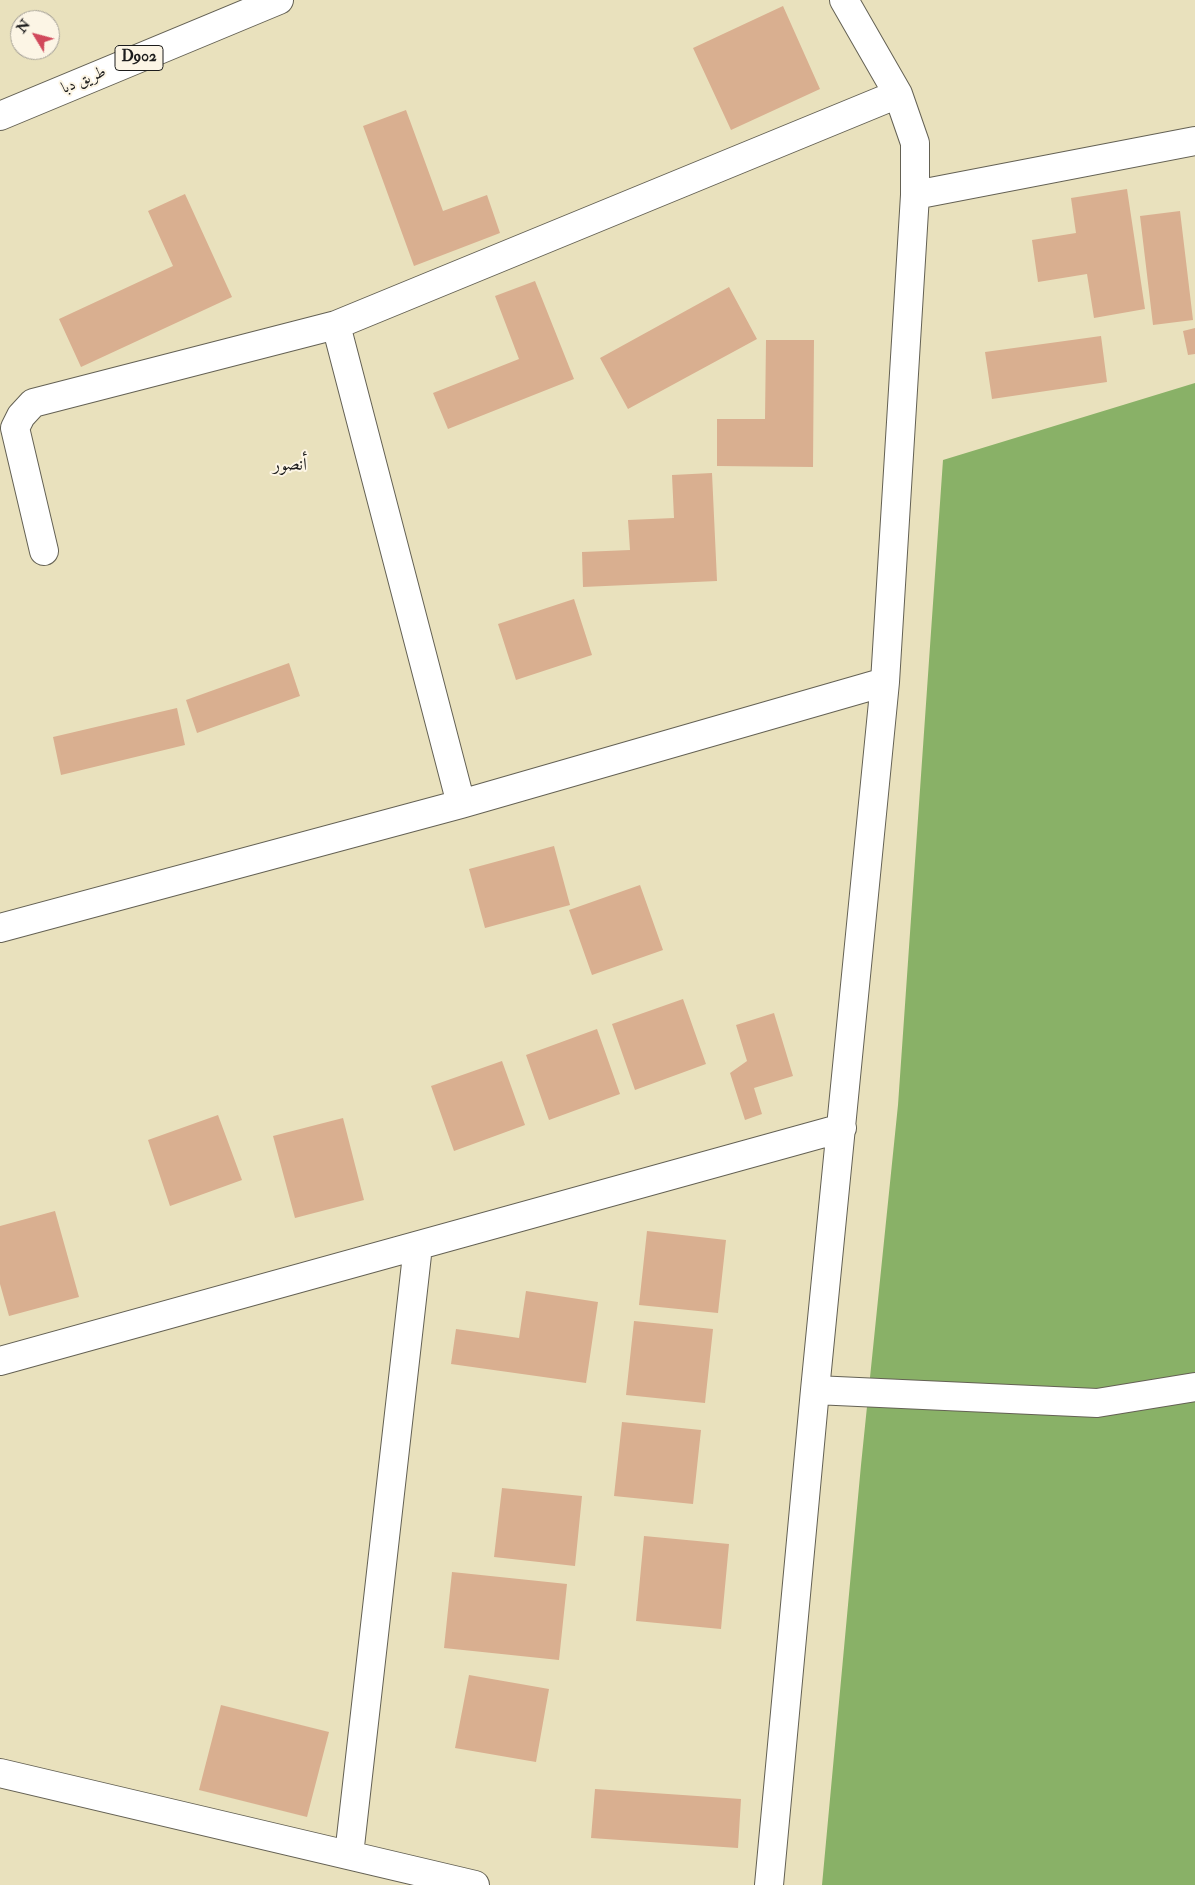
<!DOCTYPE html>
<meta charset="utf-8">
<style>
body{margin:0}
#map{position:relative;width:1195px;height:1885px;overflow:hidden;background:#e9e1bd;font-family:"IM FELL Double Pica",serif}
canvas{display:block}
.north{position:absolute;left:10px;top:10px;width:50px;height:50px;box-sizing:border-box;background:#fcf5e5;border:1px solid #a29e95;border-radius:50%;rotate:307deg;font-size:14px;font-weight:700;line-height:20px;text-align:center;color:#1c1c1c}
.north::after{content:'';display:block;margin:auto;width:18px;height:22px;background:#d1495b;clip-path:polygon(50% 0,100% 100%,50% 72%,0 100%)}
</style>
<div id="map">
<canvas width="1195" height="1885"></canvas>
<div class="north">N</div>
</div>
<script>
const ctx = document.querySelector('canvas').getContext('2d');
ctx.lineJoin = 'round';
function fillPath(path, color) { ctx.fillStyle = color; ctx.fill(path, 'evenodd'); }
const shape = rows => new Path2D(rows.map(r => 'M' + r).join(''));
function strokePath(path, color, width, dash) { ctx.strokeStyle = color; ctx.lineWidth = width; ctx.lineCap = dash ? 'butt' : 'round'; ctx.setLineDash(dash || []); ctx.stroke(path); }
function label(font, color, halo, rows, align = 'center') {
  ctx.font = font + ' "IM FELL Double Pica",Amiri,serif'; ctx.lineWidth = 4; ctx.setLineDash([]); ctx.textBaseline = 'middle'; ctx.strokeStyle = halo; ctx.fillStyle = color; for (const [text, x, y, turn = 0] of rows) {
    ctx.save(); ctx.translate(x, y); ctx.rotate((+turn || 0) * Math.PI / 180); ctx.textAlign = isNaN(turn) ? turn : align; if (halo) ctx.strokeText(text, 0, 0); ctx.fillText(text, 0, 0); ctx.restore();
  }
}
fillPath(shape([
 [1195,383,1195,1885,822,1885,861,1465,898,1105,943,460]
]), '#89b167');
fillPath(shape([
 [783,6,820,89,731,130,693,48],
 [406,110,443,211,487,195,500,233,414,266,363,126],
 [1127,189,1145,309,1094,318,1087,274,1038,282,1032,240,1076,233,1071,198],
 [185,194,232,297,81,367,59,319,173,266,148,211],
 [1180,211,1193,320,1153,325,1140,216],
 [535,281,574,379,448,429,433,393,519,359,495,296],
 [729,287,757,339,628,409,600,358],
 [1195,328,1195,354,1188,355,1183,331],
 [1101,336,1107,382,992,399,985,352],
 [766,340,814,340,813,467,717,466,717,419,765,419],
 [712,473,717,581,583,587,582,552,630,550,628,520,674,518,672,475],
 [574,599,592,655,516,680,498,624],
 [289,663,300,696,197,733,186,700],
 [177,708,185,745,61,775,53,737],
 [554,846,570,905,485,928,469,869],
 [640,885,663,950,592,975,569,910],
 [683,999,706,1064,635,1090,612,1024],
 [774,1013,793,1076,754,1088,762,1114,745,1120,730,1073,747,1061,736,1025],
 [597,1029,620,1094,549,1120,526,1055],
 [502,1061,525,1125,454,1151,431,1086],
 [218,1115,242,1180,170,1206,148,1140],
 [343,1118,364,1200,295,1218,273,1136],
 [55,1211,79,1297,9,1316,0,1284,0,1226],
 [647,1231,726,1240,718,1313,639,1305],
 [526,1291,598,1302,586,1383,451,1364,456,1329,519,1338],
 [634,1321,713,1329,705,1403,626,1395],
 [622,1422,701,1430,693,1504,614,1496],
 [502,1488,582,1496,575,1566,494,1557],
 [644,1536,729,1544,721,1629,636,1621],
 [452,1572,567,1584,559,1660,444,1648],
 [469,1675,549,1689,536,1762,455,1748],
 [221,1705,329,1732,307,1817,199,1790],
 [595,1789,741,1799,738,1848,591,1838]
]), '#d9af90');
const minor = shape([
 [915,195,1195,141],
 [44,551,15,428,21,416,33,403,336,325],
 [461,804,336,325,898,94],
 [0,928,461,804,885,682],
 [0,1361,842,1128],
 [815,1390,1097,1403,1195,1387],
 [0,1773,475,1885],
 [349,1855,418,1246],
 [769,1885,815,1390,885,682,915,195,915,143,898,94,844,0]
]);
const primary = shape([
 [0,116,279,0]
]);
strokePath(minor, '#646154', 30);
strokePath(primary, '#646154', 30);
strokePath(minor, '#fff', 28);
strokePath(primary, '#fff', 28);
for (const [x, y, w] of [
 [139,58,48]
]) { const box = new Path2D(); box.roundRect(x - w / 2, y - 12.5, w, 25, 4); ctx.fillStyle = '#fcf5e5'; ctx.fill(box); strokePath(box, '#1c1c1c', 1); }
label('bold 15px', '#1c1c1c', null, [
 ["D902",139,58]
]);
label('16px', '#1c1c1c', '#fcf5e5', [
 ["طريق دبا",84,81,-23]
]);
label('18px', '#1c1c1c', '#fcf5e5', [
 ["أنصور",290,466]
]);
</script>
